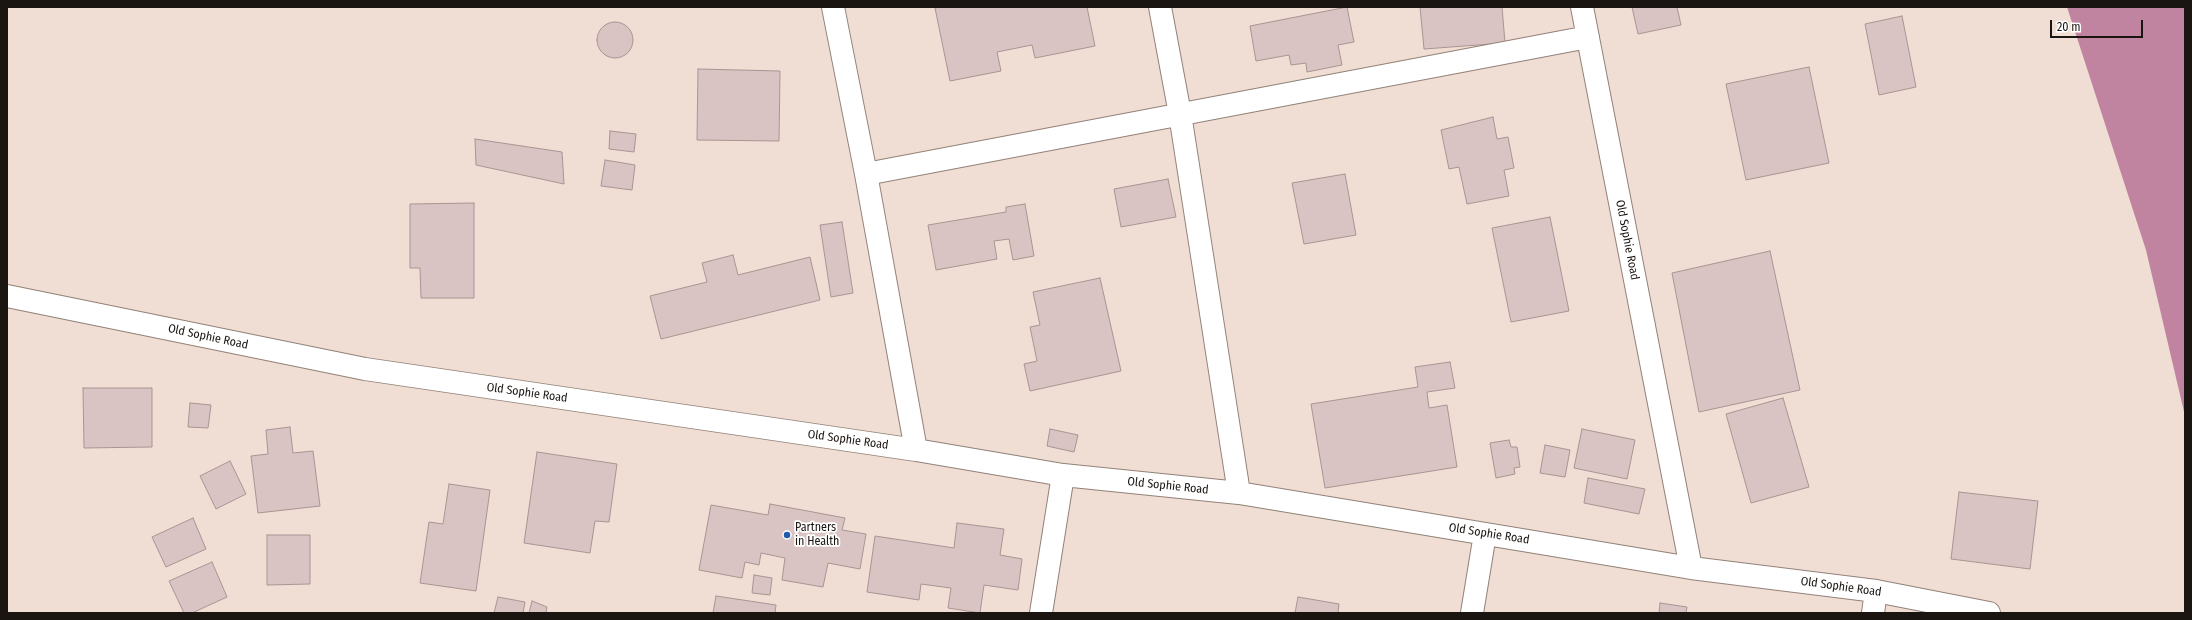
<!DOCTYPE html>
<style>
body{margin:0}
#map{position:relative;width:2192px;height:620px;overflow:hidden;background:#f0ddd3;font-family:"Fira Sans Condensed",sans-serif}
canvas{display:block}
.frame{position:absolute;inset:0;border:8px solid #1b1511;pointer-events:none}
.scale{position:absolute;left:2050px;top:20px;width:93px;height:18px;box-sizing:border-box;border:2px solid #1b1511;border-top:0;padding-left:5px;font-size:12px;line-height:14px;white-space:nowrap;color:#1b1511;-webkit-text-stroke:3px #fff;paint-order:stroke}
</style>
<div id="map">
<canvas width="2192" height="620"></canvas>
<div class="frame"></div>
<div class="scale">20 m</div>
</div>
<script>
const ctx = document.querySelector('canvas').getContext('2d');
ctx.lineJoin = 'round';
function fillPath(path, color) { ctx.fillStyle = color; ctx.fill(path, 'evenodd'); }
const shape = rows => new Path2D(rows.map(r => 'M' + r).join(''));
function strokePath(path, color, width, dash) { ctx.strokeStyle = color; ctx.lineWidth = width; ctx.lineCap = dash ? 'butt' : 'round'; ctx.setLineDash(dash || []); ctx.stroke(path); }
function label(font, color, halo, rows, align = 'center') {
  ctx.font = font + ' "Fira Sans Condensed",sans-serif'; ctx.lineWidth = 3.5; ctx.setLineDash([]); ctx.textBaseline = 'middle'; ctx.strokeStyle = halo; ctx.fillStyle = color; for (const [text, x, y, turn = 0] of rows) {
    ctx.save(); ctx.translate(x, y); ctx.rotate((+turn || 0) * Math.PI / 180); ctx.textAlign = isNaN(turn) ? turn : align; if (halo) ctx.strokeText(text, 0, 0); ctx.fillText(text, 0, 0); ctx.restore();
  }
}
fillPath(shape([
 [2067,7,2185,7,2185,416,2146,250]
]), '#c184a0');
const building = shape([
 [942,7,1087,7,1095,46,1035,58,1032,45,997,52,1001,71,950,81,935,8,942,7],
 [1347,7,1354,42,1338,45,1342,65,1307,72,1306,63,1291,65,1289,55,1256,61,1250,26,1347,7],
 [1420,7,1502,7,1505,43,1424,49,1420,7],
 [1632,7,1677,7,1681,25,1638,34,1632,7],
 [1902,16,1916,87,1879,95,1865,24,1902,16],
 '597 40a18 18 0 1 1 36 0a18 18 0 1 1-36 0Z',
 [1809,67,1829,163,1746,180,1726,84,1809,67],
 [698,69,780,71,779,141,697,140,698,69],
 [1493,117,1497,139,1508,137,1514,168,1504,170,1509,196,1467,204,1459,167,1449,169,1441,130,1493,117],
 [610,131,636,134,634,152,609,149,610,131],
 [475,139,562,152,564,184,476,165,475,139],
 [605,160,635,165,632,190,601,186,605,160],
 [1345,174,1356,235,1304,244,1292,183,1345,174],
 [1168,179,1176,217,1121,227,1114,189,1168,179],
 [474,203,474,298,421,298,420,268,410,268,410,204,474,203],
 [1025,204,1034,256,1013,260,1009,239,994,241,997,259,936,270,928,225,1006,212,1006,207,1025,204],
 [1550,217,1569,311,1511,322,1492,228,1550,217],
 [842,222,853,293,831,297,820,225,842,222],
 [1770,251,1800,390,1699,412,1672,273,1770,251],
 [733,255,738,275,810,257,820,300,661,339,650,296,707,282,702,263,733,255],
 [1100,278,1121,371,1030,391,1024,364,1037,361,1030,327,1040,325,1033,292,1100,278],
 [1450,362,1455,388,1427,392,1429,408,1447,405,1457,467,1325,488,1311,404,1418,387,1415,367,1450,362],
 [83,388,152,388,152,447,84,448,83,388],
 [1783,398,1809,487,1751,503,1726,414,1783,398],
 [190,403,211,405,208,428,188,427,190,403],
 [290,427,293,453,313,451,320,506,258,513,251,456,268,454,266,430,290,427],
 [1050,429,1078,435,1074,452,1047,446,1050,429],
 [1582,429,1635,440,1627,479,1574,468,1582,429],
 [1509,440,1511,447,1517,447,1520,467,1514,468,1515,474,1496,478,1490,443,1509,440],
 [1545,445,1570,450,1565,477,1540,473,1545,445],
 [537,452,617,464,609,522,595,521,590,553,524,543,537,452],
 [230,461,246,494,216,509,200,476,230,461],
 [1588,478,1645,489,1639,514,1584,503,1588,478],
 [449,484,490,490,476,591,420,583,429,522,443,524,449,484],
 [1959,492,2038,501,2030,569,1951,559,1959,492],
 [770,504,845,518,842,530,866,534,860,569,828,563,823,587,782,580,785,558,761,553,759,565,745,562,742,578,699,570,711,505,768,515,770,504],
 [193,518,206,549,166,567,152,537,193,518],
 [957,523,1004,529,1000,555,1022,559,1018,590,984,585,980,613,948,608,951,588,921,584,919,600,867,592,875,536,954,548,957,523],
 [267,535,310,535,310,584,267,585,267,535],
 [212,562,227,597,192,613,184,613,169,581,212,562],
 [754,575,772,578,770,595,752,593,754,575],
 [716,596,776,605,775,613,713,613,716,596],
 [498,597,525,602,523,613,494,613,498,597],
 [1298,597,1339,604,1338,613,1295,613,1298,597],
 [532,601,547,607,546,613,529,613,532,601],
 [1660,603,1687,607,1686,613,1659,613,1660,603]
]);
fillPath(building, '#dac4c3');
strokePath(building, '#a99493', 1);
const minor = shape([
 [833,7,866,174,916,450],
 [1160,7,1180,114,1239,493],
 [1582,7,1691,568],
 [866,174,1588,37],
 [7,296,365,369,916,450,1063,475,1239,493,1691,568,1876,591,1989,613],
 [1041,613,1063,475],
 [1472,613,1485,534],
 [1873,613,1876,591]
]);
strokePath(minor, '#928278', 24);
strokePath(minor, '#fff', 22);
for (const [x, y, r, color] of [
 [787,535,4,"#1f5bad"]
]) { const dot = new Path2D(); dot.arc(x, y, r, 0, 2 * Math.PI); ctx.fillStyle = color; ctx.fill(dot); strokePath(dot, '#fff', 1.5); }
label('12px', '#1b1511', '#fff', [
 ["Old Sophie Road",1627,240,79],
 ["Old Sophie Road",208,337,12],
 ["Old Sophie Road",527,393,8],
 ["Old Sophie Road",848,440,8],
 ["Old Sophie Road",1168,486,6],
 ["Old Sophie Road",1489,534,9],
 ["Old Sophie Road",1841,587,8]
]);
label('12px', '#1b1511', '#fff', [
 ["Partners",795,528],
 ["in Health",795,542]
], 'left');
</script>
